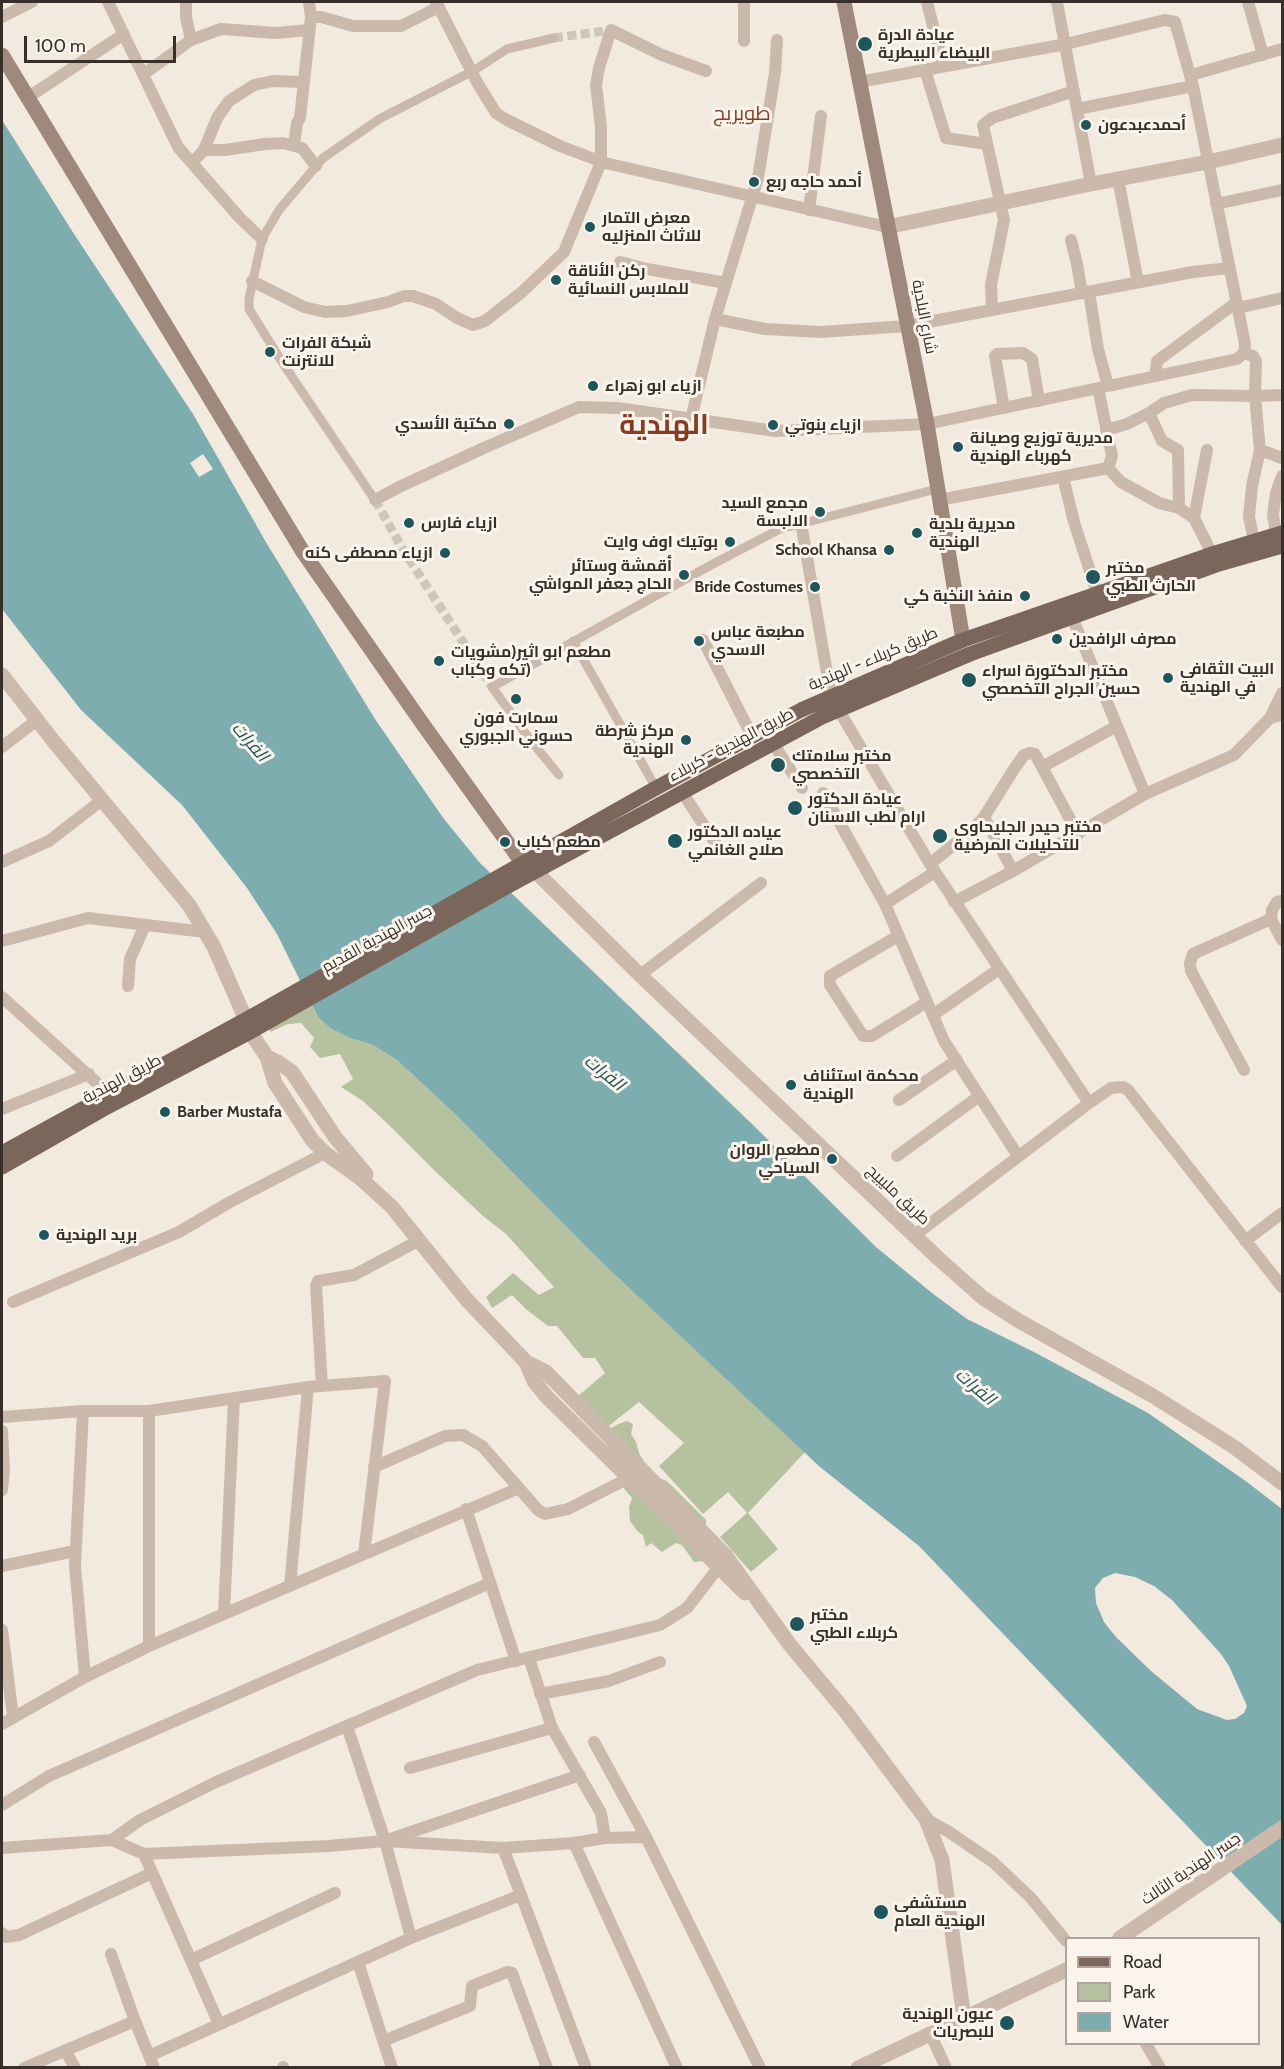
<!DOCTYPE html>
<meta charset="utf-8">
<style>
body{margin:0}
#map{position:relative;width:1284px;height:2069px;overflow:hidden;background:#f3eadf;font-family:Cabin,sans-serif}
canvas{display:block}
.frame{position:absolute;inset:0;border:3px solid #392f2a;pointer-events:none}
.legend{position:absolute;left:1065px;top:1937px;width:195px;height:108px;box-sizing:border-box;background:#faf4ec;border:2px solid #ada59e;margin:0;padding:8px 10px;list-style:none;font-size:18px;color:#392f2a}
.legend li{display:flex;align-items:center;gap:12px;height:30px}
.legend b{width:30px;border:2px solid #ada59e}
.scale{position:absolute;left:24px;top:36px;width:152px;height:27px;box-sizing:border-box;border:3px solid #392f2a;border-top:0;padding-left:8px;font-size:18px;line-height:21px;white-space:nowrap;color:#392f2a;-webkit-text-stroke:4px #faf4ec;paint-order:stroke}
</style>
<div id="map">
<canvas width="1284" height="2069"></canvas>
<div class="frame"></div>
<ul class="legend">
<li><b style="height:8px;background:#7b665b"></b>Road</li>
<li><b style="height:16px;background:#b6c29f"></b>Park</li>
<li><b style="height:16px;background:#7eadb0"></b>Water</li>
</ul>
<div class="scale">100 m</div>
</div>
<script>
const ctx = document.querySelector('canvas').getContext('2d');
ctx.lineJoin = 'round';
function fillPath(path, color) { ctx.fillStyle = color; ctx.fill(path, 'evenodd'); }
const shape = rows => new Path2D(rows.map(r => 'M' + r).join(''));
function strokePath(path, color, width, dash) { ctx.strokeStyle = color; ctx.lineWidth = width; ctx.lineCap = dash ? 'butt' : 'round'; ctx.setLineDash(dash || []); ctx.stroke(path); }
function label(font, color, halo, rows, align = 'center') {
  ctx.font = font + ' Cabin,Cairo,sans-serif'; ctx.lineWidth = 6; ctx.setLineDash([]); ctx.textBaseline = 'middle'; ctx.strokeStyle = halo; ctx.fillStyle = color; for (const [text, x, y, turn = 0] of rows) {
    ctx.save(); ctx.translate(x, y); ctx.rotate((+turn || 0) * Math.PI / 180); ctx.textAlign = isNaN(turn) ? turn : align; if (halo) ctx.strokeText(text, 0, 0); ctx.fillText(text, 0, 0); ctx.restore();
  }
}
fillPath(shape([
 [312,1005,318,1017,330,1028,350,1038,373,1045,398,1061,456,1115,594,1255,805,1452,748,1513,778,1549,751,1572,720,1537,747,1513,728,1492,703,1514,659,1466,684,1443,639,1402,601,1432,571,1402,605,1373,595,1358,583,1358,557,1326,548,1326,527,1310,512,1295,492,1308,486,1297,513,1273,539,1295,554,1287,506,1234,483,1216,436,1172,391,1127,363,1101,341,1087,353,1079,340,1054,320,1058,310,1047,314,1038,301,1023,288,1024,270,1032,269,1027],
 [627,1421,633,1424,631,1434,636,1442,639,1453,652,1476,665,1480,670,1484,706,1520,706,1533,718,1560,694,1562,682,1545,676,1543,662,1552,651,1543,646,1547,643,1535,638,1532,630,1521,629,1507,632,1498,622,1486,612,1457,603,1436,604,1433,618,1424]
]), '#b6c29f');
fillPath(shape([
 [2,120,74,234,193,414,267,544,377,722,444,819,480,863,752,1124,876,1247,932,1293,967,1319,1036,1353,1148,1413,1247,1482,1282,1509,1282,1925,919,1546,820,1467,594,1255,456,1115,398,1061,373,1045,350,1038,330,1028,318,1017,277,934,247,888,182,805,81,710,2,609],
 [1115,1573,1135,1577,1154,1586,1172,1600,1221,1654,1229,1666,1247,1706,1244,1713,1235,1719,1227,1720,1197,1709,1151,1671,1116,1637,1104,1622,1096,1603,1095,1588,1103,1578]
]), '#7eadb0');
fillPath(shape([
 [203,454,213,469,199,477,190,463]
]), '#f3eadf');
strokePath(shape([
 [554,38,611,30],
 [375,500,402,548,492,687]
]), '#cec5bb', 9, [9, 4.5]);
strokePath(shape([
 [375,500,282,362,249,309,249,299,262,239,279,210,323,158,381,118,473,71,507,49,554,38],
 [573,641,656,788],
 [559,775,531,741,492,687,711,565,780,529,937,489]
]), '#cbbaab', 9);
strokePath(shape([
 [108,2,178,147,239,217,262,239],
 [186,2,186,17,191,40],
 [436,2,478,84,496,113,507,120,560,146,605,163,887,227],
 [744,2,744,41],
 [927,2,943,66],
 [1057,2,1091,184],
 [1248,2,1263,55],
 [2,17,32,2],
 [311,17,321,17,353,26,401,26,439,7],
 [925,70,946,138,987,144],
 [144,74,191,40,221,29,276,33,309,30],
 [1191,75,1282,49],
 [27,98,124,34],
 [1077,109,1193,86],
 [294,145,297,123,300,118,311,17,309,2],
 [204,150,225,150,265,144,283,143,302,148,316,166],
 [192,163,204,150,217,118,229,101,254,85,273,81,303,82],
 [1118,179,1138,282],
 [1216,204,1282,190],
 [809,210,821,116],
 [1071,240,1077,264,1082,293],
 [620,262,647,269,726,283],
 [252,281,304,307,325,312,347,311,388,302,404,296,413,296,436,304,457,318,473,325,485,321,522,292,564,252,601,162,601,127,596,85,599,68,611,30,662,55,706,71],
 [1089,292,1098,349,1108,386],
 [1238,308,1282,298],
 [992,310,991,285,1004,220,983,125,992,118,1074,91],
 [715,319,765,329,821,332,907,326,1193,272,1230,268],
 [1244,353,1253,356,1256,361,1255,396,1260,450,1252,486,1249,517,1254,541],
 [1155,376,1157,361,1237,302],
 [1004,408,995,356,997,354,1023,353,1032,359,1039,401],
 [1149,413,1162,441,1178,450,1179,508],
 [691,419,715,319,758,178,775,73,777,40],
 [1106,430,1127,424,1149,413,1164,403,1192,395,1255,396,1282,395],
 [1260,450,1282,458],
 [1108,468,1121,482,1159,503,1179,508,1194,518,1212,554],
 [1063,477,1074,522,1097,593],
 [375,500,399,487,486,447,579,407,618,408,775,431,927,424,1237,359,1244,353,1245,344,1193,86,1175,22,1165,20,1066,44,859,82],
 [939,500,1108,468,1112,456,1098,388],
 [1194,518,1207,450],
 [801,523,831,696],
 [1276,534,1273,515,1276,493,1282,476],
 [1072,617,1145,794],
 [703,640,752,736],
 [838,709,930,864,1089,1103],
 [1270,718,1282,693],
 [773,743,802,788],
 [2,747,37,720],
 [1042,767,1117,726],
 [682,792,716,844],
 [823,793,885,904,944,1041,1018,1156],
 [984,817,1013,871],
 [2,862,49,841,102,800],
 [930,864,973,829,984,817,1014,769,1024,755,1030,753,1035,754,1078,834],
 [1282,901,1277,902,1272,910,1271,919,1282,940],
 [954,902,1013,871,1145,794,1234,755,1270,718,1282,715],
 [885,904,935,872],
 [898,936,830,976,830,985,863,1036,872,1036,927,1002],
 [2,941,88,918,205,932],
 [640,975,761,883],
 [128,986,130,959,145,925],
 [2,997,108,1093],
 [933,1015,999,969],
 [1244,1070,1191,971,1190,963,1193,954,1271,919],
 [899,1100,957,1060],
 [2,1109,89,1074],
 [897,1156,978,1097],
 [915,1235,1089,1103,1111,1088,1123,1087,1128,1090,1282,1287],
 [1245,1241,1282,1213],
 [13,1302,179,1232,230,1202,325,1153],
 [322,1386,316,1286,318,1281,354,1275,420,1240],
 [83,1411,75,1566,85,1677],
 [2,1417,83,1411,149,1411,308,1387,385,1381,364,1554],
 [2,1431,4,1470,2,1490],
 [374,1467,445,1436,463,1435,482,1446,538,1510,545,1514,568,1509,629,1478],
 [466,1509,516,1661],
 [2,1566,75,1551],
 [290,1586,308,1387],
 [224,1614,234,1399],
 [2,1630,13,1717],
 [149,1646,149,1411],
 [529,1658,552,1728,601,1813,605,1838],
 [540,1694,609,1681,660,1662],
 [2,1724,85,1677,149,1646,519,1488],
 [347,1726,385,1841,411,1938],
 [594,1742,646,1837,760,2068],
 [410,1768,552,1728],
 [2,1805,49,1776,490,1583],
 [926,1819,949,1832,993,1862,1031,1898,1066,1941],
 [393,1838,580,1775],
 [112,1840,140,1820,216,1782,477,1670,660,1625,687,1608,718,1568],
 [574,1843,677,2068],
 [2,1848,112,1840,144,1854,328,1846,385,1841,503,1848,574,1843,605,1838,646,1837],
 [144,1854,219,2024],
 [521,1895,586,2068],
 [2,1933,6,1937,19,1935,152,1873],
 [111,1954,135,2021,154,2068],
 [191,1960,335,1893],
 [358,1962,392,2068],
 [930,2033,946,2068],
 [383,2041,470,2006,472,1986,507,1972,512,1973,547,2068],
 [1146,2044,1160,2068],
 [65,2050,75,2068],
 [149,2056,411,1938,521,1895,503,1848],
 [283,2067,283,2068],
 [24,2068,135,2021]
]), '#cbbaab', 12);
strokePath(shape([
 [887,227,1091,184,1208,162,1282,145],
 [2,675,55,743,189,905,214,947,246,1020],
 [536,872,640,975,939,1259,983,1298,1019,1321,1153,1396,1234,1447,1282,1483],
 [250,1032,267,1057,275,1083,312,1140,325,1153,360,1178,392,1207,467,1300,526,1362,546,1372,725,1555,790,1645,846,1712,926,1819,942,1860,964,2018],
 [267,1057,278,1062,292,1072,335,1137,366,1174],
 [526,1362,534,1381,546,1396,745,1593],
 [1120,1938,1282,1828],
 [858,2068,1066,1970]
]), '#cbbaab', 15);
strokePath(shape([
 [844,2,927,424,963,640],
 [2,55,303,552,422,723,523,864]
]), '#9f897c', 15);
strokePath(shape([
 [2,1153,254,1015,656,788,801,710,963,640,1212,554,1282,533],
 [2,1167,107,1107,250,1032,510,885,824,716,970,654,1219,564,1282,546]
]), '#7b665b', 15);
for (const [x, y, r, color] of [
 [865,44,8,"#1f565b"],
 [1086,125,6,"#1f565b"],
 [754,182,6,"#1f565b"],
 [590,227,6,"#1f565b"],
 [556,280,6,"#1f565b"],
 [270,352,6,"#1f565b"],
 [593,386,6,"#1f565b"],
 [509,424,6,"#1f565b"],
 [773,425,6,"#1f565b"],
 [958,447,6,"#1f565b"],
 [820,512,6,"#1f565b"],
 [409,523,6,"#1f565b"],
 [917,533,6,"#1f565b"],
 [730,542,6,"#1f565b"],
 [889,550,6,"#1f565b"],
 [445,553,6,"#1f565b"],
 [684,575,6,"#1f565b"],
 [1093,577,8,"#1f565b"],
 [815,587,6,"#1f565b"],
 [1025,596,6,"#1f565b"],
 [1057,639,6,"#1f565b"],
 [699,641,6,"#1f565b"],
 [439,661,6,"#1f565b"],
 [1168,678,6,"#1f565b"],
 [969,680,8,"#1f565b"],
 [516,699,6,"#1f565b"],
 [686,740,6,"#1f565b"],
 [778,765,8,"#1f565b"],
 [795,808,8,"#1f565b"],
 [940,836,8,"#1f565b"],
 [675,841,8,"#1f565b"],
 [505,842,6,"#1f565b"],
 [791,1085,6,"#1f565b"],
 [165,1112,6,"#1f565b"],
 [832,1159,6,"#1f565b"],
 [44,1235,6,"#1f565b"],
 [797,1624,8,"#1f565b"],
 [881,1912,8,"#1f565b"],
 [1007,2023,8,"#1f565b"]
]) { const dot = new Path2D(); dot.arc(x, y, r, 0, 2 * Math.PI); ctx.fillStyle = color; ctx.fill(dot); strokePath(dot, '#faf4ec', 2); }
label('bold 16px', '#392f2a', '#faf4ec', [
 ["عيادة الدرة",878,35],
 ["البيضاء البيطرية",878,53],
 ["أحمدعبدعون",1098,125],
 ["أحمد حاجه ربع",766,182],
 ["معرض التمار",602,218],
 ["للاثاث المنزليه",602,236],
 ["ركن الأناقة",568,271],
 ["للملابس النسائية",568,289],
 ["شبكة الفرات",282,343],
 ["للانترنت",282,361],
 ["ازياء ابو زهراء",605,386],
 ["مكتبة الأسدي",497,424,"right"],
 ["ازياء بنوتي",785,425],
 ["مديرية توزيع وصيانة",970,438],
 ["كهرباء الهندية",970,456],
 ["مجمع السيد",808,503,"right"],
 ["الالبسة",808,521,"right"],
 ["ازياء فارس",421,523],
 ["مديرية بلدية",929,524],
 ["الهندية",929,542],
 ["بوتيك اوف وايت",718,542,"right"],
 ["School Khansa",877,550,"right"],
 ["ازياء مصطفى كنه",433,553,"right"],
 ["أقمشة وستائر",672,566,"right"],
 ["الحاج جعفر المواشي",672,584,"right"],
 ["مختبر",1106,568],
 ["الحارث الطبي",1106,586],
 ["Bride Costumes",803,587,"right"],
 ["منفذ النخبة كي",1013,596,"right"],
 ["مطبعة عباس",711,632],
 ["الاسدي",711,650],
 ["مصرف الرافدين",1069,639],
 ["مطعم ابو اثير(مشويات",451,652],
 ["تكه وكباب)",451,670],
 ["البيت الثقافي",1180,669],
 ["في الهندية",1180,687],
 ["مختبر الدكتورة اسراء",982,671],
 ["حسين الجراح التخصصي",982,689],
 ["سمارت فون",516,718,"center"],
 ["حسوني الجبوري",516,736,"center"],
 ["مركز شرطة",674,731,"right"],
 ["الهندية",674,749,"right"],
 ["مختبر سلامتك",792,756],
 ["التخصصي",792,774],
 ["عيادة الدكتور",808,799],
 ["ارام لطب الاسنان",808,817],
 ["مختبر حيدر الجليحاوي",954,827],
 ["للتحليلات المرضية",954,845],
 ["عياده الدكتور",688,832],
 ["صلاح الغانمي",688,850],
 ["مطعم كباب",517,842],
 ["محكمة استئناف",803,1076],
 ["الهندية",803,1094],
 ["Barber Mustafa",177,1112],
 ["مطعم الروان",820,1150,"right"],
 ["السياحي",820,1168,"right"],
 ["بريد الهندية",56,1235],
 ["مختبر",810,1615],
 ["كربلاء الطبي",810,1633],
 ["مستشفى",894,1903],
 ["الهندية العام",894,1921],
 ["عيون الهندية",994,2014,"right"],
 ["للبصريات",994,2032,"right"]
], 'left');
label('16px', '#392f2a', '#faf4ec', [
 ["شارع البلدية",924,317,79],
 ["طريق كربلاء - الهندية",873,659,-23],
 ["طريق الهندية - كربلاء",731,745,-28],
 ["جسر الهندية القديم",377,939,-29],
 ["طريق الهندية",122,1079,-28],
 ["طريق مليبيج",898,1195,43],
 ["جسر الهندية الثالث",1191,1869,-34]
]);
label('italic 18px', '#1f565b', '#faf4ec', [
 ["الفرات",250,742,49],
 ["الفرات",604,1073,39],
 ["الفرات",975,1387,41]
]);
label('20px', '#883d23', '#faf4ec', [
 ["طويريج",742,114]
]);
label('bold 28px', '#883d23', '#faf4ec', [
 ["الهندية",664,426]
]);
</script>
